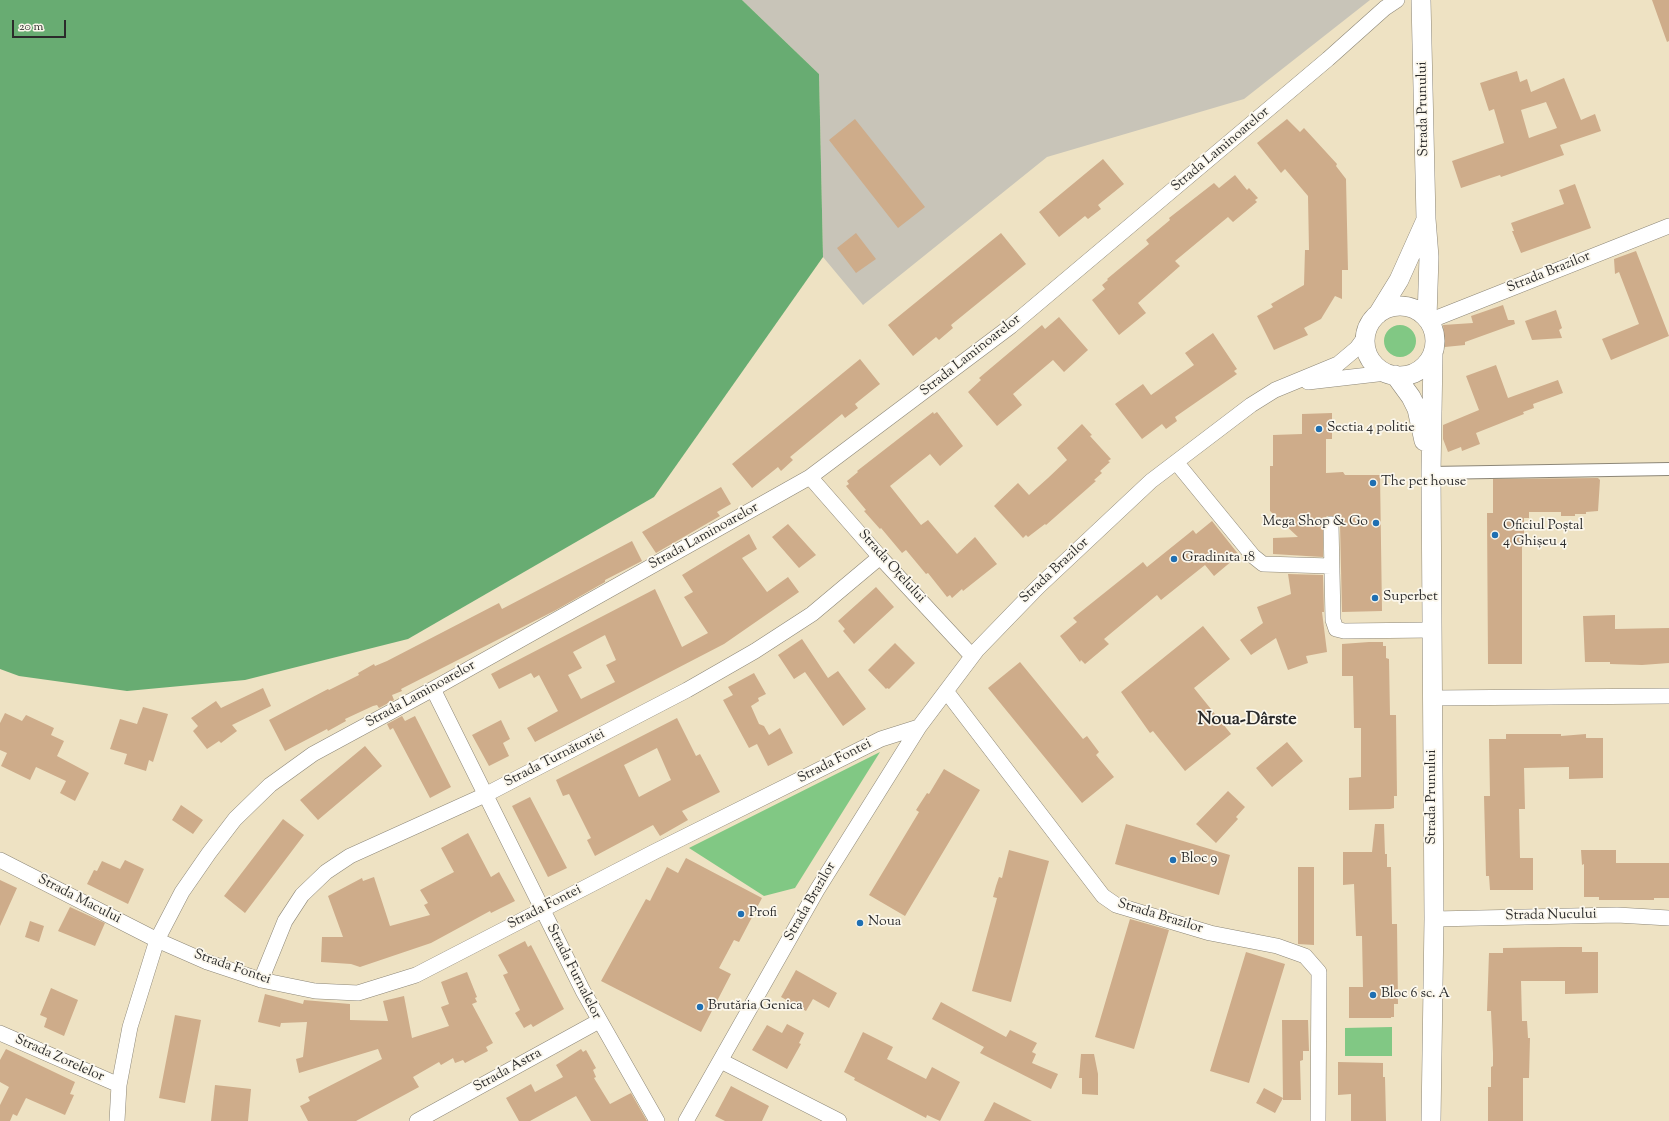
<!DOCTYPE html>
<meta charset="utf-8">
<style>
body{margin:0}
#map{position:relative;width:1669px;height:1121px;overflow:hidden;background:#eee2c3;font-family:"Sorts Mill Goudy",serif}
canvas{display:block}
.scale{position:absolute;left:12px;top:20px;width:54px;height:18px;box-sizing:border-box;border:2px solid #2b2b2b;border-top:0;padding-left:5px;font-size:12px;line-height:14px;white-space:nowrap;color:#2b2b2b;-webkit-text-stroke:3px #fbf7ec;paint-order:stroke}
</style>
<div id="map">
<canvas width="1669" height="1121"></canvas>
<div class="scale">20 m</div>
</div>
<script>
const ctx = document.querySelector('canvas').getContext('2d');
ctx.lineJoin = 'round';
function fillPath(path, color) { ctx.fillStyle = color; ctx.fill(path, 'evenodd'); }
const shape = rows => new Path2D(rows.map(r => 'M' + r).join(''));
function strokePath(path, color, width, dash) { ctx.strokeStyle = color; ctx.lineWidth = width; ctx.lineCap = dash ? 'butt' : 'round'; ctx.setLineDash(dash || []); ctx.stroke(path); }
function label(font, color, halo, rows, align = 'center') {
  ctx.font = font + ' "Sorts Mill Goudy",serif'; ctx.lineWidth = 3.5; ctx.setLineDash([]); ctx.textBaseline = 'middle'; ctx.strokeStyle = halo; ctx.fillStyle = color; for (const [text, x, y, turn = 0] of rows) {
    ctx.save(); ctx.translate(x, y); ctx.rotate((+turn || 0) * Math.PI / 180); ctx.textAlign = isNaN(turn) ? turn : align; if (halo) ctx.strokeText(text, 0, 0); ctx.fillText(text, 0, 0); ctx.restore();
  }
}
fillPath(shape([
 [742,0,1370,0,1244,99,1047,157,863,305,823,257,819,74]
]), '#c8c4b8');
fillPath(shape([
 '1384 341a16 16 0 1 1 32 0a16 16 0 1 1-32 0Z',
 [880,752,795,888,764,896,689,848],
 [1392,1027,1392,1056,1345,1056,1345,1028]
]), '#81c884');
fillPath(shape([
 [0,0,742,0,819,74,823,257,654,497,408,639,245,680,127,691,19,676,0,669]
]), '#68ac72');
fillPath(shape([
 [1652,0,1669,0,1669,41,1667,42],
 [1517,71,1520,82,1527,79,1531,92,1564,78,1581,120,1595,114,1601,131,1560,145,1564,155,1501,177,1500,175,1461,188,1452,161,1504,143,1494,109,1489,111,1480,83],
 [1546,102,1557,128,1529,138,1521,110],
 [855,119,925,207,898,228,829,140],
 [1287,119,1300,132,1304,128,1337,164,1336,166,1346,179,1348,270,1342,270,1342,299,1335,296,1321,319,1304,328,1308,335,1274,350,1257,316,1273,307,1271,304,1304,285,1305,250,1309,250,1308,196,1285,169,1281,173,1257,143],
 [1103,159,1124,184,1098,205,1101,209,1088,219,1085,216,1059,237,1039,212],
 [1235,175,1247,190,1249,188,1258,198,1255,200,1257,202,1233,222,1228,217,1175,261,1180,266,1138,303,1146,313,1119,335,1092,300,1105,289,1102,285,1108,280,1107,279,1149,244,1146,240,1170,220,1169,218,1214,183,1219,188],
 [1575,184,1591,228,1521,253,1512,231,1514,231,1511,223,1564,204,1559,190],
 [856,233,876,259,856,273,837,248],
 [1001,233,1026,264,951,325,953,328,939,340,936,337,913,356,888,325],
 [1636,251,1669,336,1611,360,1602,339,1639,324,1619,272,1615,274,1614,259],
 [1503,305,1508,320,1514,320,1515,324,1465,342,1465,345,1445,347,1443,325,1473,323,1471,316],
 [1556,310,1562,328,1559,330,1562,338,1532,340,1525,321],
 [1059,317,1088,350,1064,372,1053,360,1013,394,1022,405,997,426,968,392,981,380,979,378,1042,325,1045,329],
 [1213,333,1237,369,1234,371,1237,374,1175,417,1177,421,1166,429,1162,424,1142,439,1115,404,1143,384,1151,395,1194,365,1185,353],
 [860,359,880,384,855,404,858,408,845,418,842,414,790,457,793,460,781,471,778,467,752,488,732,464],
 [1496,365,1508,398,1558,380,1563,393,1533,404,1534,408,1523,412,1524,414,1476,433,1480,444,1462,451,1461,447,1448,452,1443,439,1443,425,1479,410,1466,376],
 [933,412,934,414,937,412,963,446,940,466,930,454,890,486,921,525,928,520,957,554,975,537,997,564,963,591,962,589,952,598,950,595,947,597,928,573,926,574,906,550,902,553,881,528,880,529,864,511,866,510,846,486,849,484,847,481,858,472,857,471],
 [1332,413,1332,439,1326,439,1326,473,1343,472,1345,475,1380,475,1382,611,1342,612,1340,524,1335,516,1327,516,1323,520,1323,557,1273,554,1273,538,1298,537,1270,511,1270,466,1273,466,1273,435,1302,434,1302,414],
 [1082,424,1092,435,1090,436,1111,459,1108,461,1110,462,1100,471,1102,473,1094,480,1096,481,1046,525,1045,524,1028,537,1026,535,1023,538,994,506,1018,483,1029,495,1048,478,1067,460,1057,448],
 [1598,478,1600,480,1598,511,1586,512,1586,514,1575,514,1575,516,1561,516,1561,512,1529,512,1529,518,1524,518,1524,538,1522,538,1522,664,1488,664,1487,513,1493,513,1493,479],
 [721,487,731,504,717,512,720,516,656,553,642,532],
 [1212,521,1239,555,1214,576,1205,565,1161,600,1157,595,1104,639,1109,644,1085,664,1081,660,1080,662,1060,636,1077,622,1073,618,1143,562,1147,567,1193,530,1196,534],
 [788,524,816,555,799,568,772,537],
 [749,534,757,549,742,558,767,592,788,577,799,592,724,644,535,742,527,728,558,711,539,675,534,678,531,673,499,689,491,674,655,589,682,647,708,633,684,597,693,592,682,575],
 [605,635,616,660,606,665,615,682,581,699,568,675,582,668,573,652],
 [632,541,642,561,605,580,605,582,556,610,401,689,402,691,392,695,394,700,379,708,377,705,373,706,345,719,346,721,328,731,327,729,285,751,269,720,328,689,329,690,359,675,358,673,374,664,375,666,387,661,499,603,502,609],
 [1288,574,1323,575,1324,612,1322,612,1327,652,1306,656,1308,663,1288,670,1276,638,1251,655,1240,640,1263,623,1257,607,1291,594],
 [876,587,894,607,854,644,843,631,845,629,838,621],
 [1615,615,1615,629,1669,628,1669,663,1642,665,1610,664,1610,662,1585,662,1583,616],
 [1203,626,1230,659,1194,688,1231,734,1185,771,1153,731,1150,733,1121,692],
 [802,639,828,678,838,671,866,709,843,726,805,672,794,679,778,655],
 [1369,642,1383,642,1383,646,1386,646,1386,658,1389,659,1390,715,1396,715,1397,796,1394,796,1394,808,1390,809,1349,810,1349,778,1361,777,1361,728,1354,728,1353,676,1342,676,1342,644],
 [895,643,915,663,889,689,887,688,886,689,868,670],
 [1020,662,1083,739,1087,736,1099,752,1096,755,1114,777,1082,803,988,688],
 [754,673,766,694,758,698,759,701,751,706,759,724,764,726,769,735,780,728,793,753,768,766,757,744,749,748,723,700,733,695,728,687],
 [263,688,271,706,232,725,237,731,221,743,219,741,207,749,193,731,198,726,191,718,216,701,221,708],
 [143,707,168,714,153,762,149,760,146,771,124,764,127,754,110,749,120,719,137,724],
 [5,713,22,721,26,715,54,728,51,735,64,741,57,756,89,773,75,801,60,793,66,781,36,767,30,780,1,766,7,753,0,750,0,723],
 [402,716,405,721,415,716,451,787,430,798,393,728,390,730,387,724],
 [677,718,696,756,700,754,720,792,682,811,688,820,660,836,653,825,595,856,587,840,591,838,569,794,563,796,556,780],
 [657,748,671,780,639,797,624,765],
 [501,720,510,739,503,743,509,756,489,766,472,735],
 [1506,734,1561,734,1561,736,1586,734,1586,738,1603,738,1603,778,1569,779,1569,767,1524,768,1525,809,1519,809,1520,858,1533,858,1533,890,1490,890,1489,876,1486,876,1484,796,1490,796,1489,739,1506,739],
 [1287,742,1303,761,1272,787,1256,768],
 [365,746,382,766,318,820,300,800],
 [944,769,980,790,905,916,869,895,919,812,916,810,927,793,929,794],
 [1228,791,1245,807,1236,817,1238,819,1216,843,1196,824],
 [530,797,567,868,548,877,512,806],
 [181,805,203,820,193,834,172,820],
 [283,819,304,835,245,913,224,896],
 [1126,824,1230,855,1219,895,1115,864],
 [1375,824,1384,824,1385,854,1387,854,1387,867,1391,867,1392,924,1397,924,1398,1004,1394,1004,1394,1017,1391,1017,1391,1018,1349,1018,1349,987,1363,987,1362,936,1356,936,1354,884,1343,885,1343,852,1372,852],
 [468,833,491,877,499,872,515,901,491,913,490,911,431,943,360,967,351,964,321,962,322,937,343,937,328,896,362,878,363,881,374,877,390,926,430,915,424,905,428,903,420,890,454,872,441,848],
 [1009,850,1049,861,1011,1002,972,991,997,898,993,897,996,886,999,877,1002,878],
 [1581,850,1616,850,1616,863,1669,863,1669,898,1654,898,1654,900,1599,900,1599,897,1584,897,1584,864,1582,865],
 [686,858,762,898,739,942,734,940,719,968,731,974,701,1032,601,981,646,899,650,901,667,867,678,873],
 [125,860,144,869,128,904,87,884,94,870,97,871,102,861,120,869],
 [1298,867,1314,867,1314,945,1298,944],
 [0,880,17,888,0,926],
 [70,907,105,923,95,946,58,931],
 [1130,919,1169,930,1134,1049,1095,1037],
 [30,921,44,926,39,942,25,937],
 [525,941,528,947,531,945,564,1009,533,1027,531,1024,524,1028,515,1013,520,1010,503,975,508,973,498,955],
 [1561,947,1582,947,1582,952,1598,952,1598,993,1565,994,1565,981,1521,981,1522,1021,1527,1021,1528,1038,1530,1038,1529,1078,1523,1078,1523,1121,1488,1121,1488,1087,1491,1087,1491,1067,1493,1066,1493,1053,1491,1011,1487,1011,1489,953,1503,953,1503,948],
 [1246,952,1285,964,1249,1083,1210,1071],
 [796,970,837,993,829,1008,813,999,806,1011,781,997],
 [467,972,477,997,475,998,477,1002,472,1004,493,1043,486,1047,488,1051,465,1063,463,1060,455,1063,453,1058,441,1065,439,1062,413,1077,419,1087,356,1121,308,1121,300,1106,310,1101,308,1097,382,1059,378,1049,299,1073,296,1059,303,1057,307,1022,281,1023,280,1027,258,1022,265,994,303,1004,304,1000,350,1004,350,1020,388,1021,383,1001,404,996,412,1038,449,1026,441,1007,449,1004,441,982],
 [51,988,78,1000,64,1036,44,1027,47,1018,40,1015],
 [941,1002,1006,1037,1010,1030,1037,1043,1032,1052,1036,1054,1032,1063,1058,1074,1051,1089,980,1053,984,1047,932,1019],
 [175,1015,201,1020,185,1103,159,1098],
 [1282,1020,1308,1020,1309,1051,1303,1051,1303,1060,1300,1061,1301,1100,1283,1100],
 [787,1024,804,1033,799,1043,801,1044,787,1069,752,1050,767,1025,782,1033],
 [863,1032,893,1047,887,1059,926,1079,932,1067,960,1082,940,1121,927,1115,926,1118,854,1080,855,1078,844,1072],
 [6,1049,75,1082,70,1094,74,1095,65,1115,26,1098,17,1116,13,1114,10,1121,0,1121,0,1105,9,1087,0,1082,0,1060],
 [581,1049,583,1052,586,1050,596,1068,593,1070,596,1077,594,1078,610,1104,631,1093,647,1121,591,1121,576,1096,530,1121,519,1121,506,1098,531,1084,535,1092,563,1077,556,1065],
 [1081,1054,1094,1054,1098,1074,1098,1095,1082,1094,1082,1078,1079,1078],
 [1338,1062,1383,1063,1383,1077,1385,1077,1386,1121,1351,1121,1351,1094,1338,1095],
 [215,1085,251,1089,248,1121,211,1121],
 [731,1086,769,1106,762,1121,725,1121,715,1116],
 [1264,1088,1283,1098,1275,1113,1256,1103],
 [994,1102,1032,1121,984,1121]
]), '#ceac8a');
const pedestrian = shape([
 [1431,473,1669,469]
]);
const minor = shape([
 [1429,321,1669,226],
 [1308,382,1386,373],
 [1176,462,1253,556,1263,564,1331,566],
 [810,477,880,557,972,656],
 [1331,524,1333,620,1336,629,1344,631,1432,630],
 [433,689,583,991,657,1121],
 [946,691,1103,896,1116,905,1210,933,1277,946,1305,956,1319,972,1318,1121],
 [1433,698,1669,696],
 [0,860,157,940,207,962,261,980,315,991,358,993,416,975,654,852,881,739,919,727],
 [1434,919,1617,915,1669,918],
 [261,980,285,921,302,895,326,872,350,856,485,795,687,690,755,651,812,614,880,557],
 [0,1033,119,1085],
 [721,1061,839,1121],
 [117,1121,119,1085,130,1027,157,940,182,892,209,853,235,819,270,785,313,754,433,689,810,477,1011,326,1328,59,1385,8,1397,0],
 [417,1121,599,1021],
 [686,1121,817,890,919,727,977,650,1038,587,1151,481,1251,405,1275,390,1338,364,1357,348,1365,337]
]);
const tertiary = shape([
 [1421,0,1426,219,1429,257,1427,318],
 '1365 341a35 35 0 1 1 70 0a35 35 0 1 1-70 0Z',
 [1378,314,1399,280,1425,222],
 [1395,375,1411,397,1417,409,1424,441],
 [1431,1121,1434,919,1431,473,1433,354]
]);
strokePath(pedestrian, '#8c8677', 14);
strokePath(minor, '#8c8677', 16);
strokePath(tertiary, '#8c8677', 20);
strokePath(pedestrian, '#fff', 12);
strokePath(minor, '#fff', 15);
strokePath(tertiary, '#fff', 19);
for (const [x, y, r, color] of [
 [1319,429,4,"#1f6fb2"],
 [1373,483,4,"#1f6fb2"],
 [1376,523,4,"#1f6fb2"],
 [1495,535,4,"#1f6fb2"],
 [1174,559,4,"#1f6fb2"],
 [1375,598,4,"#1f6fb2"],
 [1173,860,4,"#1f6fb2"],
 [741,914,4,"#1f6fb2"],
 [860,923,4,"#1f6fb2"],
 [1373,995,4,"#1f6fb2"],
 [700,1007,4,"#1f6fb2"]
]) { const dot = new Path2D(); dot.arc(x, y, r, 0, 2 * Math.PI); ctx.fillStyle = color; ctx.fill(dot); strokePath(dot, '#fbf7ec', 1.5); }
label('14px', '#2b2b2b', '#fbf7ec', [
 ["Strada Prunului",1424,109,-91],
 ["Strada Laminoarelor",1221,150,-40],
 ["Strada Brazilor",1549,273,-22],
 ["Strada Laminoarelor",971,356,-38],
 ["Strada Laminoarelor",704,537,-29],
 ["Strada Oțelului",891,567,48],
 ["Strada Brazilor",1055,571,-43],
 ["Strada Laminoarelor",421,695,-29],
 ["Strada Turnătoriei",555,759,-27],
 ["Strada Fontei",835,762,-27],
 ["Strada Prunului",1433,797,-90],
 ["Strada Macului",79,900,27],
 ["Strada Brazilor",811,902,-60],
 ["Strada Fontei",545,908,-27],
 ["Strada Nucului",1551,916,-1],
 ["Strada Brazilor",1160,917,17],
 ["Strada Fontei",232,968,19],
 ["Strada Furnalelor",573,972,63],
 ["Strada Zorelelor",59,1059,24],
 ["Strada Astra",508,1071,-29]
]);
label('14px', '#2b2b2b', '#fbf7ec', [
 ["Sectia 4 politie",1327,429],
 ["The pet house",1381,483],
 ["Mega Shop & Go",1368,523,"right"],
 ["Oficiul Poștal",1503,527],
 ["4 Ghișeu 4",1503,543],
 ["Gradinita 18",1182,559],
 ["Superbet",1383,598],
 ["Bloc 9",1181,860],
 ["Profi",749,914],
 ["Noua",868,923],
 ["Bloc 6 sc. A",1381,995],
 ["Brutăria Genica",708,1007]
], 'left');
label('bold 18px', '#2b2b2b', '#fbf7ec', [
 ["Noua-Dârste",1247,721]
]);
</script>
